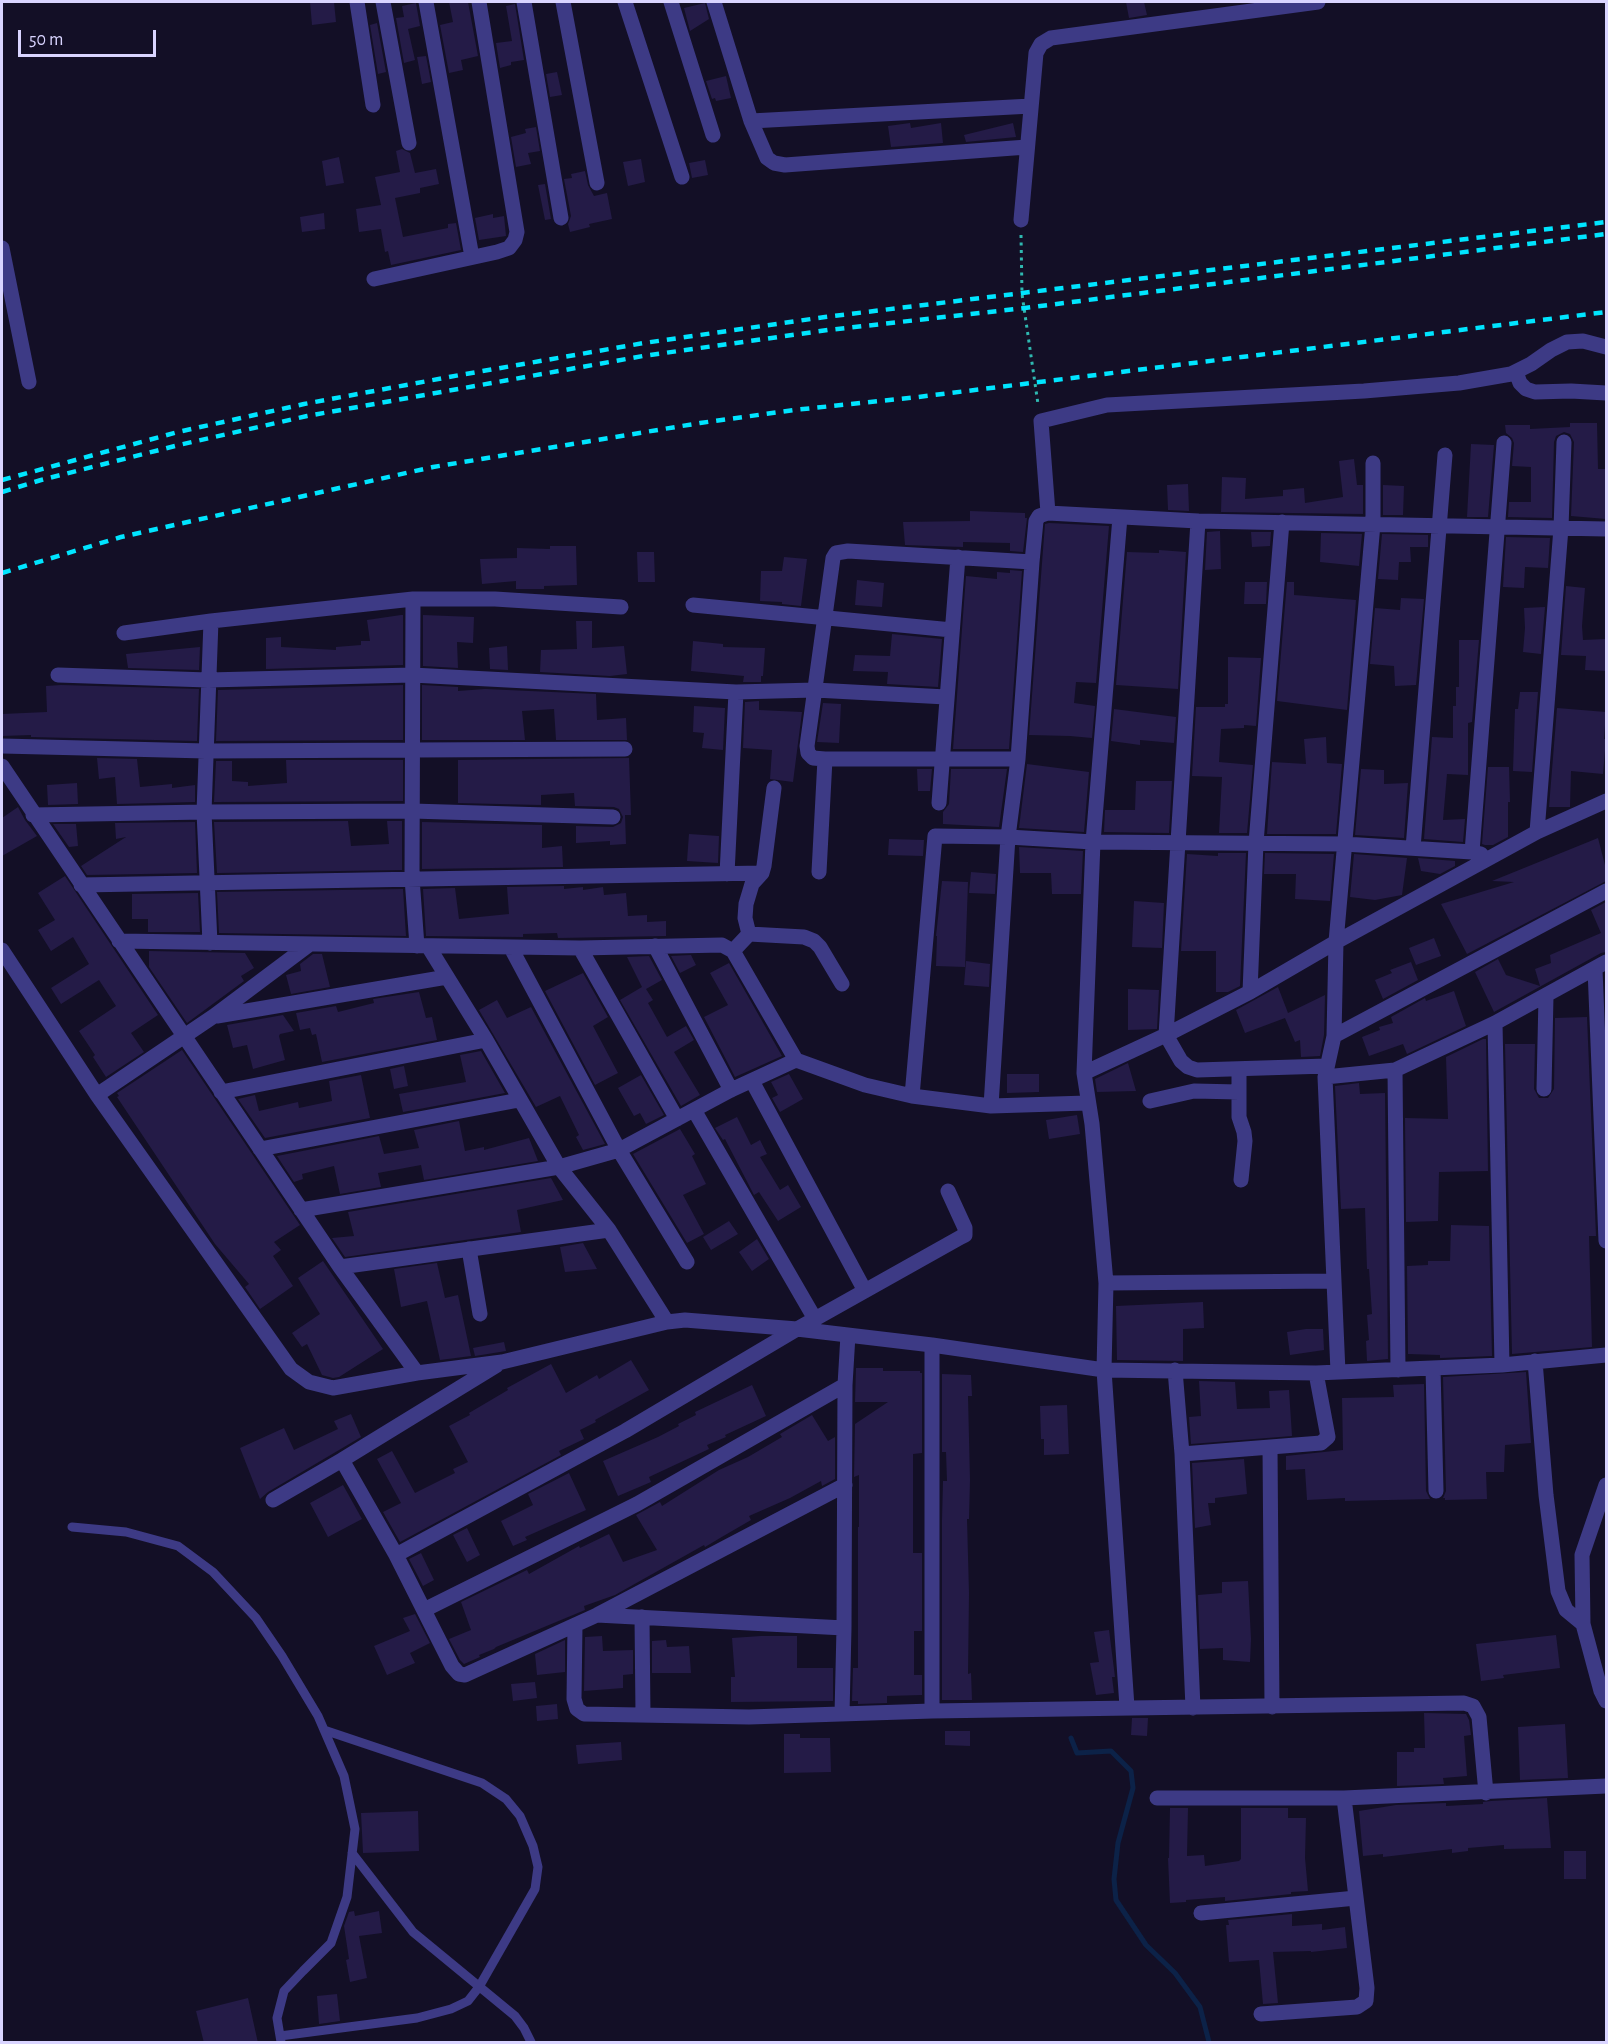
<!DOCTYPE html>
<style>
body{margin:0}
#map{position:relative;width:1608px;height:2044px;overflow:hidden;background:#130f26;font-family:"Alegreya Sans",sans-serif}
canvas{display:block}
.frame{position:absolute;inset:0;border:3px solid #d9d4ff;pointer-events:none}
.scale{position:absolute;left:18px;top:30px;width:138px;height:27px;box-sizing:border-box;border:3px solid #d9d4ff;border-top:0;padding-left:8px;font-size:18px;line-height:21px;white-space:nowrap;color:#d9d4ff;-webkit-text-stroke:4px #130f26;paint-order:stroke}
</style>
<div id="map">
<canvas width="1608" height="2044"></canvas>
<div class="frame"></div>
<div class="scale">50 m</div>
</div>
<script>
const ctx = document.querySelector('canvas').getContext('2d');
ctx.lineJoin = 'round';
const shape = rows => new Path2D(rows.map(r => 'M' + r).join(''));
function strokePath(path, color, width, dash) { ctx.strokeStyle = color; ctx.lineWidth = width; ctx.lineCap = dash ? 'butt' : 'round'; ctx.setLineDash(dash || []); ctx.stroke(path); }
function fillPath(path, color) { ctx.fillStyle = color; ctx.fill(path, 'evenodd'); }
strokePath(shape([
 [1071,1738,1077,1753,1111,1751,1131,1771,1133,1788,1118,1843,1114,1879,1116,1900,1146,1945,1175,1973,1200,2007,1209,2042]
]), '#0c2248', 5);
fillPath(shape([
 [310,2,334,2,336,22,312,25],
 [449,2,468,2,478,56,461,60,463,70,449,73,440,25,453,22],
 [1126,2,1144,2,1147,15,1129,18],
 [416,3,420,26,408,29,415,60,404,63,396,18,404,17,402,6],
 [705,3,709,19,690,31,684,8],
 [515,4,524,60,511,62,511,65,500,68,496,43,512,41,506,6],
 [377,23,386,72,378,74,370,25],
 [426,56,431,82,422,84,417,57],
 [557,72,562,95,550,97,546,74],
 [726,76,731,98,716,101,715,98,712,99,706,81],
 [910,123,911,128,941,123,943,143,891,147,888,126],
 [1013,123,1016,137,966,142,964,135],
 [536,127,540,151,528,153,531,164,516,167,511,137,526,133,525,129],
 [402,149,410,153,415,173,436,169,439,184,420,188,420,193,395,198,403,237,448,228,448,224,456,223,461,250,391,265,388,251,385,252,381,229,359,232,356,209,381,205,375,177,400,172,396,151],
 [339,157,344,183,326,186,322,161],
 [641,159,645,182,628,186,623,162],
 [705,160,708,175,692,178,689,163],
 [585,171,588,185,594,196,607,193,612,219,589,224,590,227,570,232,568,224,571,216,564,179,572,178,571,174],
 [545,184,551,219,545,220,538,185],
 [324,213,325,229,302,232,300,217],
 [493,214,493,218,504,216,506,236,479,240,475,218],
 [1570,423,1597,423,1598,469,1606,469,1606,519,1571,516,1574,442,1570,434,1564,432,1556,436,1554,442,1552,518,1508,517,1509,502,1531,502,1531,467,1512,466,1514,443,1512,438,1506,433,1505,425,1530,425,1530,429,1570,427],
 [1471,444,1494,445,1488,517,1467,517],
 [1354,459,1357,485,1363,485,1363,514,1221,512,1222,477,1246,478,1245,499,1283,496,1283,490,1304,488,1305,503,1343,497,1339,461],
 [1188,484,1189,511,1168,510,1167,485],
 [1383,485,1404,486,1403,515,1383,515],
 [970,511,1025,513,1025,518,1027,518,1023,552,1010,551,1010,543,963,542,963,547,905,545,903,522,970,521],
 [1049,523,1109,526,1096,683,1076,682,1074,703,1095,706,1092,738,1070,736,1029,735,1042,563,1045,524],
 [1220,531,1221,569,1205,570,1207,532],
 [1251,532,1271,532,1270,546,1252,547],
 [1321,533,1362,534,1359,566,1320,562],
 [1382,534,1428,535,1428,547,1410,547,1411,562,1399,562,1398,580,1378,579],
 [1506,537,1550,538,1548,568,1525,567,1524,588,1503,587],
 [550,546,576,546,577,585,544,586,544,589,516,589,516,581,482,584,480,559,517,558,517,548,550,549],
 [1159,550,1186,552,1178,689,1116,685,1127,552,1159,553],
 [637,552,654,552,655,582,638,582],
 [784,557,807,559,801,606,782,604,782,602,760,601,761,571,782,571],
 [1010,570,1022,571,1009,749,953,749,966,576,997,579,997,572,1010,573],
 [857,580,884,583,882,607,855,605],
 [1245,582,1267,582,1266,604,1244,604],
 [1287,582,1294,582,1294,595,1356,600,1347,710,1277,701],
 [1566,586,1585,588,1582,626,1583,640,1606,639,1606,671,1585,670,1586,656,1561,655],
 [1401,598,1424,599,1416,685,1395,686,1394,666,1370,664,1375,608,1400,610],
 [1545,607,1541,654,1523,652,1525,628,1524,608],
 [401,615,403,615,403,665,266,669,266,638,281,637,281,647,336,650,336,647,361,645,361,641,370,641,367,620],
 [423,615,474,617,473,643,457,642,458,668,423,666],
 [576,621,592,621,592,648,624,646,627,674,610,676,540,672,541,650,577,649],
 [892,634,942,639,938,687,887,684,888,672,853,671,855,655,890,656],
 [1459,640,1479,640,1472,722,1468,723,1468,775,1447,774,1443,820,1465,819,1463,842,1424,839,1432,737,1453,738,1453,706,1456,706,1456,687,1459,687],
 [693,641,723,644,723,647,765,648,763,676,761,676,761,682,743,682,744,676,691,671],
 [507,646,508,670,490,669,489,648],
 [200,647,199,670,128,668,126,654],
 [1228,657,1261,658,1256,726,1244,725,1244,728,1221,729,1219,762,1253,765,1247,833,1219,833,1222,777,1192,776,1196,707,1225,707,1225,704,1228,704],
 [61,685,199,689,197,741,31,737,31,735,2,736,2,714,47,712,46,686],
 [403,685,403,740,216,741,218,690],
 [422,685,458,687,458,691,485,689,596,694,597,720,626,718,627,740,556,740,554,709,522,711,525,740,422,740],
 [1520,692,1538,692,1532,772,1513,771,1515,709,1518,709],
 [759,701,759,710,802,712,793,782,770,779,772,750,743,748,745,702],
 [823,703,841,704,839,743,817,742],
 [694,706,725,708,723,750,702,748,704,733,693,732],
 [1557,708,1606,712,1604,739,1606,739,1603,774,1571,771,1570,807,1549,807],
 [1114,709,1176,717,1174,743,1140,740,1140,745,1111,741],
 [1326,737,1327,763,1342,764,1336,834,1267,834,1272,762,1306,764,1304,739],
 [97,758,137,759,140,787,172,784,172,788,195,785,195,802,117,804,115,777,99,779],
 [629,758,631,815,625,815,626,844,610,845,610,841,576,843,576,826,613,827,621,823,623,817,619,809,614,807,575,806,574,793,541,795,541,805,458,803,458,760],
 [286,760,403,760,403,801,214,802,216,761,232,761,232,781,248,782,248,786,287,783],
 [1027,764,1089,772,1084,832,1019,828],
 [1488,767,1509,767,1510,802,1508,802,1508,837,1493,845,1485,845,1482,844],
 [917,769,932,769,930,791,918,791],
 [951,769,1007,769,999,827,943,824,943,812,949,804],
 [1361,769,1384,770,1384,784,1408,783,1404,838,1355,835],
 [1136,781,1172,781,1169,833,1104,832,1105,810,1135,810],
 [77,783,78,804,48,805,47,785],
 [18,807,25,820,37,836,2,856,2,818],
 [348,821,351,846,389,844,387,821,402,821,402,870,217,873,214,822],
 [195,822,197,873,87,875,81,866,126,837,116,839,115,823],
 [422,822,542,825,542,848,562,846,563,867,422,869],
 [53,824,76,824,78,846,69,847],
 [689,834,719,836,718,863,687,861],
 [1598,838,1606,869,1606,881,1467,954,1441,904,1514,882,1492,881],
 [889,839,924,840,923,856,888,855],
 [1019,847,1083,851,1081,894,1052,894,1051,873,1020,873],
 [1218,853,1246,853,1240,986,1228,992,1216,992,1216,951,1181,951,1187,854,1218,856],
 [1265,853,1334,854,1330,901,1295,899,1296,874,1264,874],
 [1354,854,1407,858,1402,895,1375,900,1350,897],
 [1418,858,1455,861,1455,866,1440,874,1421,871],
 [971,872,996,874,995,894,969,893],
 [65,876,158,1015,131,1033,144,1052,106,1077,93,1057,95,1055,79,1031,116,1006,99,980,61,1004,51,988,89,964,73,937,51,951,38,930,55,920,38,893],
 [942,881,968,882,965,967,936,966,937,936,936,936],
 [564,886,564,889,583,887,583,890,603,887,604,895,626,893,628,916,647,915,647,922,666,921,666,936,558,938,557,933,523,934,523,937,426,936,423,889,455,888,459,919,509,914,507,887],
 [403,889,406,936,219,933,217,892],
 [198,893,200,932,148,932,148,919,132,919,132,894],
 [1134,901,1164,903,1162,948,1132,947],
 [1606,902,1606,952,1601,953,1494,1012,1475,972,1498,959,1506,975,1540,986,1535,969,1551,963,1550,955,1601,933,1591,910],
 [1434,938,1441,956,1416,965,1409,948],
 [149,951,245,953,254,968,241,976,244,981,187,1023,149,967],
 [313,954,322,954,330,987,291,994,286,975,301,971,300,964],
 [691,955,696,965,680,973,671,956],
 [649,956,662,980,646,989,653,1000,648,1003,667,1037,686,1026,694,1040,674,1052,700,1095,681,1106,620,1000,642,987,627,957],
 [966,961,990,964,989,987,964,985],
 [1411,962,1418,980,1383,999,1375,980,1392,973,1390,970],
 [729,963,782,1056,735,1077,704,1017,728,1005,710,973],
 [583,973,608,1017,593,1026,618,1073,595,1085,545,991],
 [1278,987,1288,1013,1325,995,1324,1035,1320,1056,1301,1057,1300,1040,1295,1042,1285,1018,1245,1033,1236,1010],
 [1128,989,1159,990,1157,1029,1128,1030],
 [1454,991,1466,1026,1407,1054,1403,1044,1369,1056,1362,1037,1380,1030,1379,1027,1393,1023,1391,1017,1425,998,1426,1001],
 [419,992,426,1018,432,1017,437,1040,322,1062,316,1034,312,1035,310,1028,300,1030,296,1013,336,1006,338,1012,374,1003,373,999],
 [497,1000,507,1018,531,1007,605,1144,583,1150,576,1137,579,1135,560,1096,536,1107,479,1010],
 [283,1015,294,1031,280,1034,279,1036,285,1060,253,1069,247,1045,233,1048,227,1025],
 [1587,1017,1596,1236,1589,1236,1592,1347,1512,1354,1505,1044,1535,1044,1534,1089,1539,1098,1548,1098,1554,1089,1555,1018],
 [1483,1039,1486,1039,1488,1171,1439,1172,1438,1221,1406,1222,1405,1118,1448,1119,1446,1057],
 [182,1050,300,1225,274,1242,281,1250,273,1256,293,1286,260,1309,245,1287,249,1284,215,1244,117,1097,119,1096,117,1093],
 [481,1051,505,1093,403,1112,399,1094,466,1082,460,1055],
 [1128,1063,1136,1091,1097,1092,1095,1079],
 [404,1066,408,1086,394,1089,390,1069],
 [789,1074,803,1099,780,1112,772,1098,778,1095,771,1082],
 [1007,1074,1039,1074,1039,1092,1007,1093],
 [361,1075,370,1118,265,1138,238,1099,255,1095,259,1111,298,1102,299,1108,332,1101,329,1081],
 [641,1075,664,1115,646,1124,640,1113,634,1116,618,1088],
 [1359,1083,1360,1094,1385,1093,1388,1359,1367,1361,1366,1341,1369,1340,1367,1315,1372,1314,1369,1269,1367,1269,1365,1208,1341,1209,1335,1086],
 [1077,1115,1080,1134,1049,1139,1046,1120],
 [737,1117,751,1145,760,1140,767,1154,760,1157,780,1190,788,1185,801,1207,778,1221,759,1192,754,1195,725,1139,723,1140,715,1128],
 [459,1121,465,1151,484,1147,484,1150,529,1138,538,1161,424,1180,421,1165,378,1173,381,1187,340,1194,334,1166,302,1174,303,1179,294,1182,277,1156,379,1136,384,1154,419,1148,414,1130],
 [680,1129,695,1154,692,1156,706,1184,683,1195,704,1234,687,1243,633,1154],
 [551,1178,563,1200,517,1210,521,1232,345,1257,332,1238,354,1236,348,1212],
 [729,1221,738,1234,711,1250,703,1237],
 [1451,1225,1489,1226,1492,1356,1440,1358,1440,1355,1408,1354,1407,1266,1428,1265,1428,1261,1450,1261],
 [757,1239,769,1259,752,1271,739,1252],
 [583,1243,597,1269,565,1272,560,1247],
 [323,1261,383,1349,339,1377,333,1378,322,1375,307,1344,302,1347,292,1333,320,1314,298,1278],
 [437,1263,445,1298,458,1295,471,1356,440,1360,427,1301,401,1307,394,1269],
 [1203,1302,1204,1328,1183,1329,1183,1361,1117,1360,1116,1306],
 [1306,1329,1323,1329,1324,1350,1290,1355,1287,1332],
 [504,1342,506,1351,475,1356,473,1348],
 [631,1360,649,1390,595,1420,596,1422,580,1430,584,1439,559,1451,561,1455,400,1542,383,1512,401,1503,377,1459,392,1451,415,1493,455,1473,453,1469,468,1462,449,1426,470,1415,469,1413,508,1390,507,1388,551,1364,566,1393,597,1375,599,1379],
 [856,1368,883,1368,883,1371,920,1371,920,1373,922,1373,922,1453,913,1454,913,1553,922,1553,922,1631,914,1631,914,1675,922,1675,922,1695,887,1696,887,1703,858,1704,858,1701,852,1701,853,1668,858,1668,858,1527,859,1527,859,1475,854,1477,855,1424,888,1402,855,1402],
 [1526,1372,1531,1443,1505,1445,1504,1472,1486,1472,1487,1499,1445,1500,1445,1498,1443,1498,1446,1491,1443,1377],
 [942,1374,971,1375,972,1396,968,1396,970,1480,969,1519,967,1519,969,1593,968,1674,971,1673,972,1700,942,1700,942,1520,943,1481,947,1481,946,1452,942,1452],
 [1199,1381,1235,1382,1237,1409,1270,1408,1269,1391,1289,1390,1292,1436,1191,1444,1189,1417,1201,1416],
 [1424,1384,1426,1491,1430,1499,1345,1501,1345,1498,1307,1500,1305,1469,1286,1470,1286,1456,1343,1450,1342,1398,1394,1397,1393,1385],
 [752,1385,766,1416,725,1435,726,1437,707,1445,709,1449,649,1477,651,1482,618,1496,603,1461,658,1437,679,1426,678,1424,696,1415,695,1412],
 [1067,1405,1069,1454,1044,1455,1044,1439,1041,1439,1040,1406],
 [351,1414,361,1437,268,1492,260,1499,240,1448,284,1428,294,1450,338,1429,334,1421],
 [812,1415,828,1441,835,1437,835,1479,822,1486,821,1481,790,1498,749,1516,751,1520,720,1538,705,1547,704,1545,615,1595,584,1606,585,1610,496,1647,494,1649,479,1655,480,1657,464,1664,460,1660,449,1639,471,1630,461,1602,527,1570,529,1574,579,1546,580,1548,609,1534,623,1562,657,1550,636,1515,660,1502,662,1506,719,1470,748,1457,782,1437,780,1434],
 [1244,1459,1247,1494,1215,1498,1215,1503,1208,1503,1211,1525,1195,1528,1192,1463],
 [569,1473,586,1510,525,1537,527,1540,513,1546,501,1521,533,1505,528,1494],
 [343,1485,362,1519,328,1537,310,1503],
 [467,1528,480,1555,467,1562,453,1535],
 [421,1553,434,1580,423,1586,409,1559],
 [1248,1581,1251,1639,1250,1662,1223,1660,1223,1648,1200,1649,1198,1595,1222,1593,1222,1582],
 [415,1614,430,1643,410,1653,415,1663,387,1675,374,1646,410,1631,403,1618],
 [1109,1630,1115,1677,1112,1677,1114,1693,1096,1695,1090,1663,1099,1662,1094,1632],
 [1556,1635,1560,1668,1503,1675,1504,1678,1481,1681,1476,1644],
 [602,1636,603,1651,633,1650,633,1674,623,1675,623,1688,584,1691,585,1637],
 [761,1636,797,1636,797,1668,833,1668,833,1701,731,1702,731,1677,735,1677,732,1638],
 [565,1640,565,1672,537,1675,535,1654],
 [666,1640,667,1647,689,1646,691,1673,652,1673,652,1641],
 [535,1682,537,1698,513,1701,511,1684],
 [557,1704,558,1719,537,1721,536,1706],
 [1424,1713,1466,1714,1469,1720,1471,1735,1464,1736,1467,1776,1443,1778,1444,1784,1397,1786,1397,1752,1414,1752,1414,1748,1425,1748],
 [1132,1718,1148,1718,1147,1736,1131,1735],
 [1565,1724,1568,1778,1520,1780,1518,1727],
 [945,1731,970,1731,970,1746,945,1745],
 [784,1734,800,1734,800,1738,830,1738,831,1772,784,1773],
 [621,1742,622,1760,578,1764,576,1745],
 [1547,1798,1551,1848,1504,1849,1504,1845,1468,1848,1468,1851,1452,1853,1452,1849,1383,1857,1383,1854,1363,1856,1359,1811,1396,1805,1446,1803,1446,1806,1483,1804,1483,1802,1491,1801],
 [1170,1808,1188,1808,1187,1856,1204,1855,1205,1866,1239,1861,1241,1859,1241,1808,1288,1808,1288,1818,1306,1818,1305,1858,1308,1891,1291,1892,1291,1894,1225,1901,1225,1897,1186,1900,1186,1902,1170,1903,1168,1858,1169,1858],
 [418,1811,419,1851,363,1853,361,1813],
 [1564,1851,1586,1851,1586,1879,1564,1879],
 [354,1911,355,1916,379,1911,382,1933,359,1936,367,1978,350,1982,346,1960,349,1959,344,1926,349,1912],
 [1292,1914,1292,1926,1322,1924,1322,1930,1345,1927,1347,1948,1311,1952,1311,1951,1273,1952,1278,2003,1263,2004,1259,1960,1229,1962,1226,1925,1229,1925,1228,1920],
 [337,1994,340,2021,319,2024,317,1996],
 [248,1998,258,2043,204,2043,196,2011]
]), '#241b47');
strokePath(shape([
 [1021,235,1022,294,1038,404]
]), '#2fb8b0', 3, [3, 4.5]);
strokePath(shape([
 [72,1527,126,1532,178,1546,213,1572,256,1618,282,1656,318,1716,344,1776,355,1829,347,1897,331,1943,303,1971,284,1991,277,2018,281,2042],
 [352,1853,413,1932,515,2016,524,2028,531,2042],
 [280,2036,417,2018,451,2009,468,2001,479,1987,535,1889,538,1867,533,1846,520,1816,506,1799,482,1783,324,1730]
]), '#3d3a85', 9);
strokePath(shape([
 [357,2,373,105],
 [383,2,409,143],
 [426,2,472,257],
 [524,2,561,218],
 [563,2,597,183],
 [625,2,682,177],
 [671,2,713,135],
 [714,2,751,121,767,158,774,163,785,165,1027,147],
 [751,121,1031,106],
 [1021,220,1036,53,1041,44,1051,38,1066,36,1318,2],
 [2,248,29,382],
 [374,279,497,252,509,248,515,240,517,232,479,2],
 [1516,372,1520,383,1526,389,1535,392,1571,391,1606,393],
 [1048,513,1041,421,1107,405,1364,391,1459,383,1511,374,1531,364,1551,350,1567,342,1583,341,1606,347],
 [1120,517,1093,842,1084,1073,1092,1124,1106,1283,1104,1370,1127,1707],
 [1198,521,1166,1035,1181,1061,1188,1067,1197,1070,1327,1066],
 [413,599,412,878,417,946],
 [693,605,952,630],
 [124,633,211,621,413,599,495,599,621,607],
 [58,675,208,680,412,675,736,692,815,690,946,697],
 [2,746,206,751,625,749],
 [1018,759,825,759,813,758,808,753,807,746,833,558,836,553,848,551,1032,562],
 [2,766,340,1267,417,1373],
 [774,788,764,866,762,873,752,884,746,904,745,918,749,934,733,951,796,1060],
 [939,803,958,557],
 [33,815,204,812,412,811,613,817],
 [1537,832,1561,528,1564,442],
 [1413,848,1445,455],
 [1481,854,1472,852,1504,443],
 [819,872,825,759],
 [727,874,736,692],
 [81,885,762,873],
 [749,934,804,937,814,941,820,947,842,984],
 [119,941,580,948,722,945,733,951],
 [210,943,204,812,211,621],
 [428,946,486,1040,559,1167,609,1230,667,1322],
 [655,946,731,1090],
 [511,948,619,1150,687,1262],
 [580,948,677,1119],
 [2,950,97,1095,291,1369,309,1382,333,1388,417,1373,502,1362,667,1322,685,1320,797,1329,932,1345,1104,1370,1316,1373,1502,1365,1606,1355],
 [1595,969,1606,1241],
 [1250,992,1256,843,1282,522],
 [217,1016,447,977],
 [1495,1023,1502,1365],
 [1334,1036,1606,891],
 [1239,1069,1239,1117,1244,1132,1245,1141,1241,1180],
 [1395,1070,1398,1370],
 [1084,1073,1166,1035,1250,992,1336,942,1537,832,1606,801],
 [1325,1077,1395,1070,1495,1023,1606,962],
 [752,1081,865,1291],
 [1544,1089,1546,996],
 [221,1092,486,1040],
 [97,1095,214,1016,310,944],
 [912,1096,935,836,1008,837,1093,842,1344,844,1472,852],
 [1150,1101,1194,1091,1239,1092],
 [991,1106,1008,837,1018,759,1032,562,1036,521,1039,516,1048,513,1198,521,1606,529],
 [694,1110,815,1319],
 [260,1149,519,1100],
 [301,1210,559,1167,619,1150,731,1090,796,1060,865,1085,912,1096,991,1106,1087,1103],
 [469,1249,480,1314],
 [340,1267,609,1230],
 [1106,1283,1334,1281],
 [932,1345,932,1711],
 [1535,1361,1546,1495,1558,1591,1566,1610,1583,1624],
 [1433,1368,1436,1491],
 [1175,1370,1182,1454,1321,1443,1328,1437,1316,1373],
 [1338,1372,1325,1077,1334,1036,1336,942,1373,524,1373,463],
 [1270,1447,1272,1707],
 [1182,1454,1193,1708],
 [342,1460,396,1555,452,1666,459,1674,465,1675,597,1615,845,1485],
 [1606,1485,1582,1555,1583,1624,1601,1691,1606,1701],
 [273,1500,342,1460,497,1365],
 [396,1555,625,1431,797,1329,961,1237,965,1235,965,1228,948,1191],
 [424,1610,637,1504,845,1385],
 [597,1615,844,1628],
 [642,1617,643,1715],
 [575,1625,574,1699,577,1709,584,1714,749,1717,932,1711,1464,1703,1473,1706,1479,1717,1486,1793],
 [842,1714,844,1628,845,1385,848,1335],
 [1157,1798,1344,1798,1606,1786],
 [1201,1913,1356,1898],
 [1261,2014,1357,2007,1366,2001,1367,1988,1344,1798]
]), '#3d3a85', 15);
strokePath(shape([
 [2,480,178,432,304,404,460,375,644,343,825,317,1606,222],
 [2,492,41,480,179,445,307,416,643,356,828,330,1025,308,1606,234],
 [2,573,121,537,433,467,700,423,794,410,918,397,1606,312]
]), '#00e5ff', 4.5, [9, 8]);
</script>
